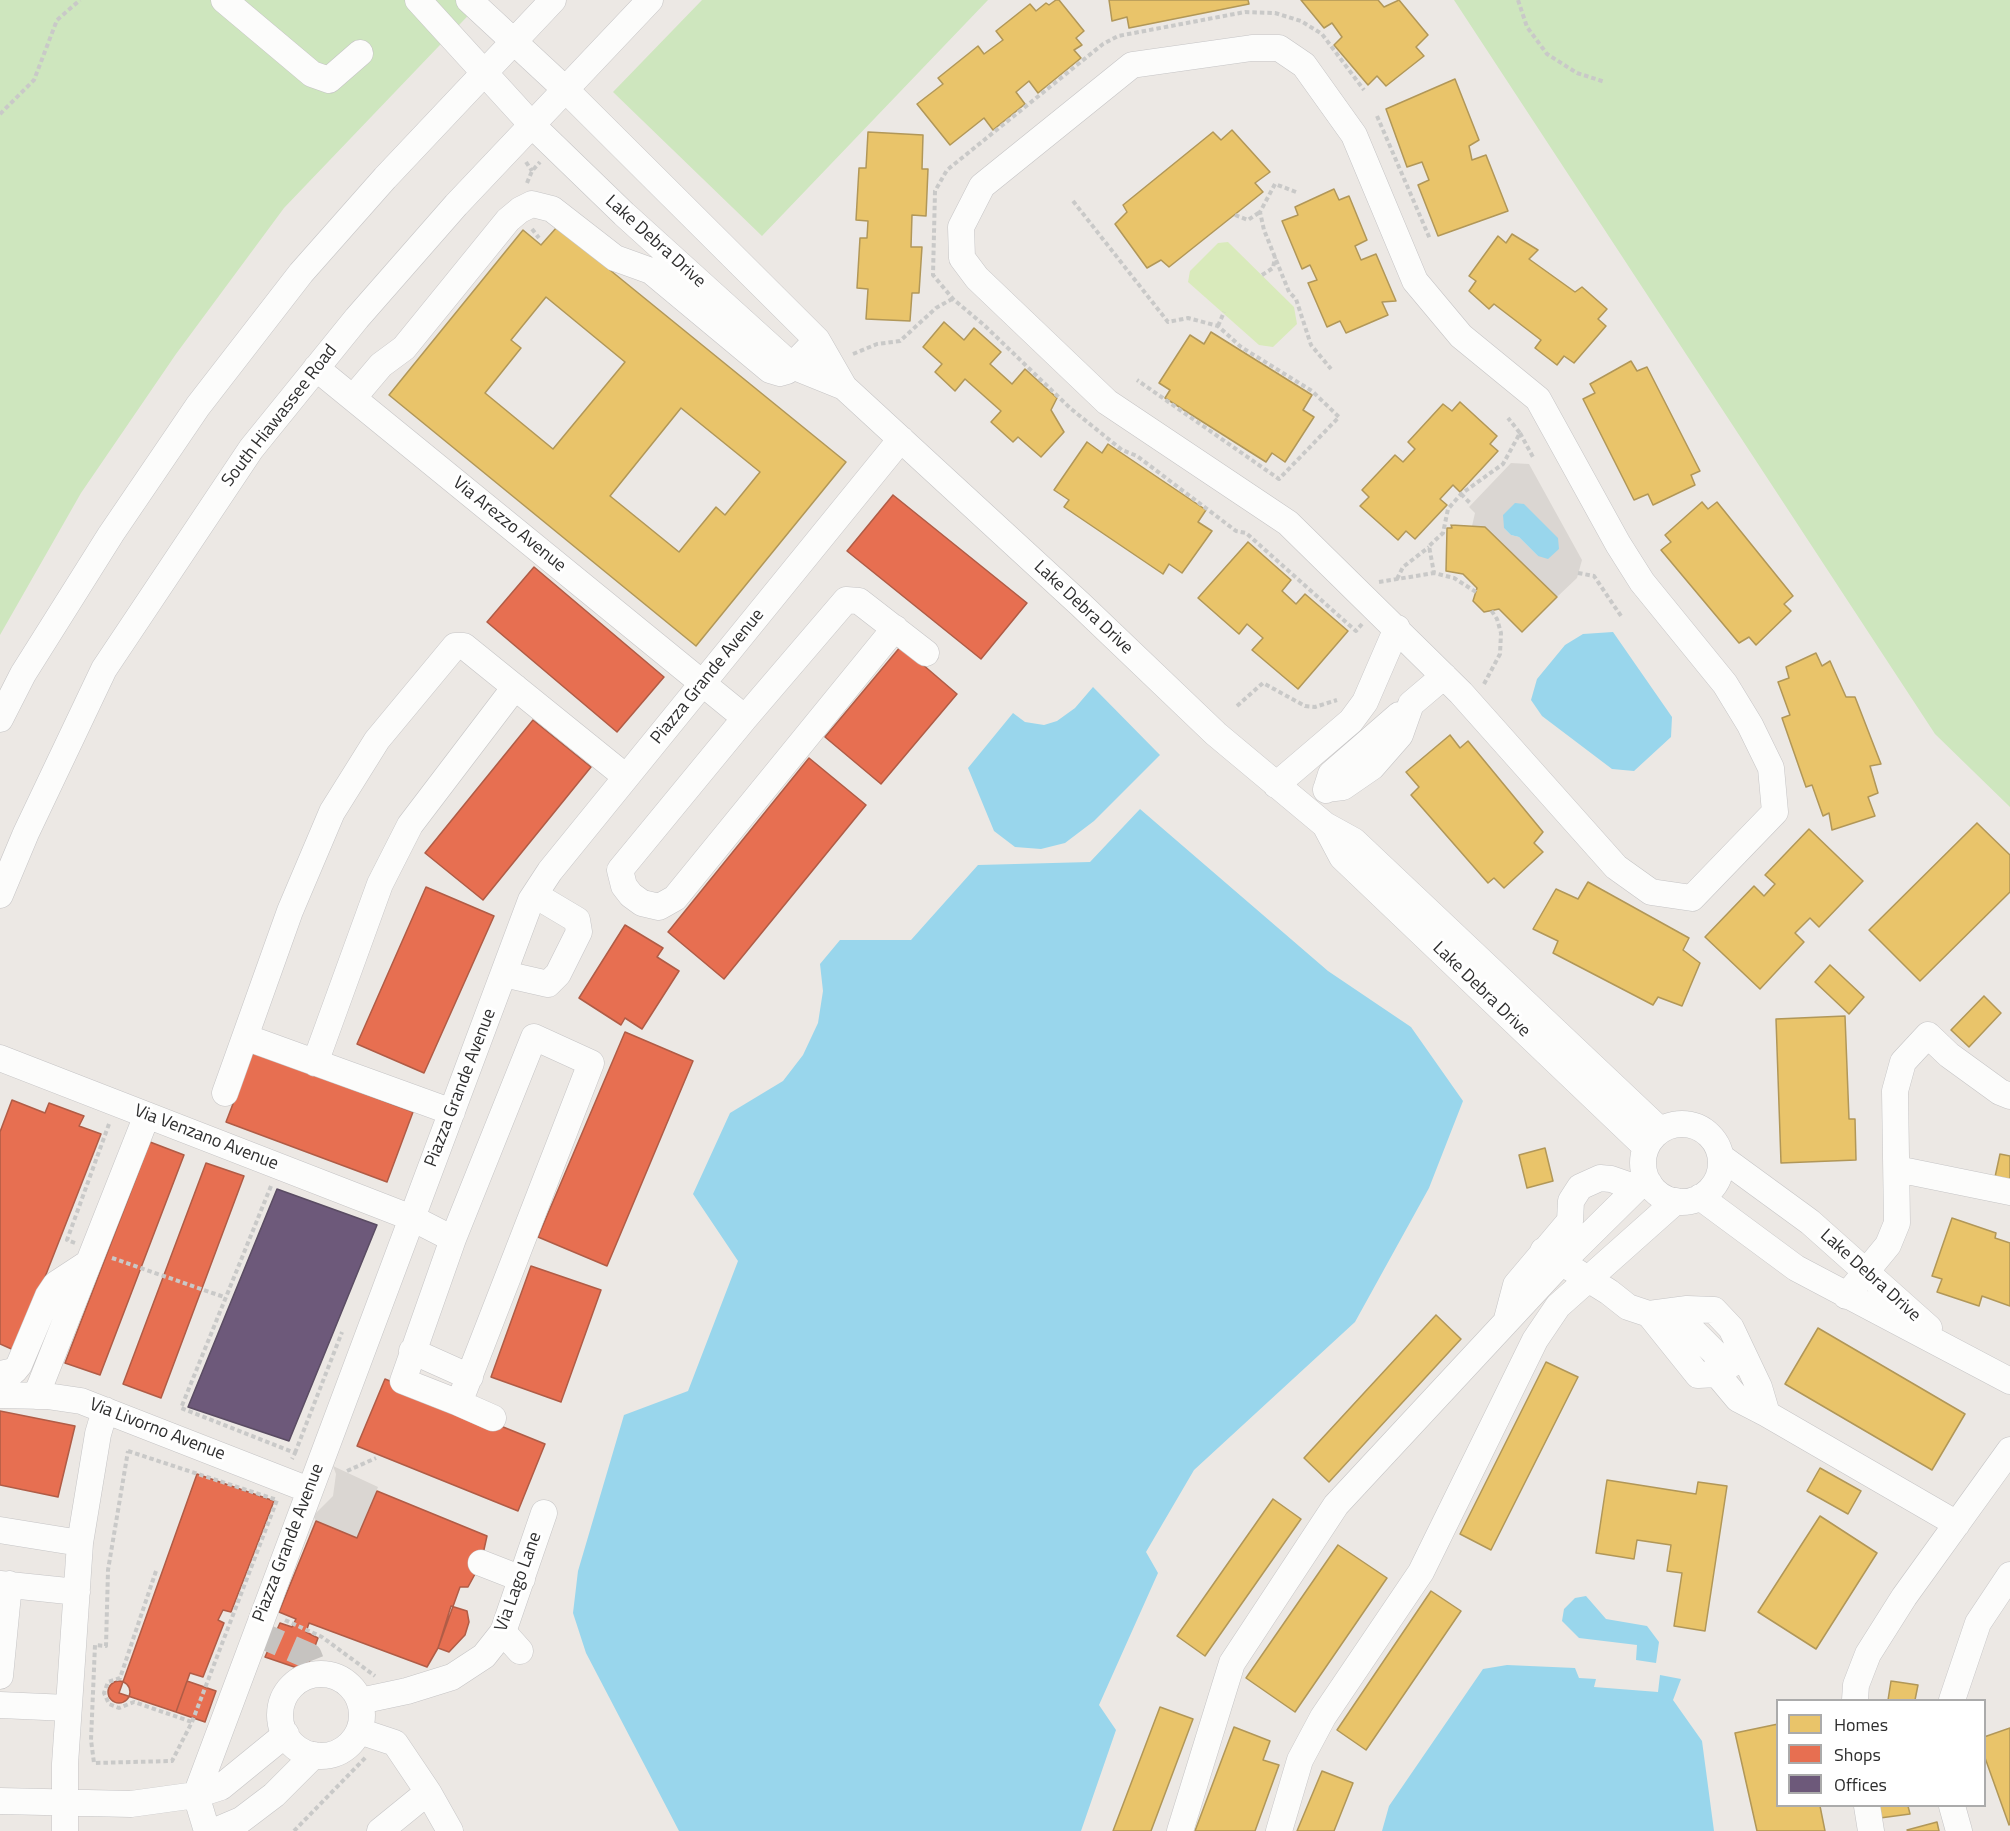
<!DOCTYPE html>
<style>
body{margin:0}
#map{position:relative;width:2010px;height:1831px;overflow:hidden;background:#ece8e4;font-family:"Titillium Web",sans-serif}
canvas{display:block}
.legend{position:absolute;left:1776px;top:1699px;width:210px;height:108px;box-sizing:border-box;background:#fff;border:2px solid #ababab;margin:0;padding:8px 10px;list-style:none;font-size:18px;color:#2e2e2e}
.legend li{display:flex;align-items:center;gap:12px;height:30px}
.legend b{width:30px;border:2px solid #ababab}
</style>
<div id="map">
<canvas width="2010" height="1831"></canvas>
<ul class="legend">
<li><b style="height:16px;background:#e9c46a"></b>Homes</li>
<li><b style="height:16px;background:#e76f51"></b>Shops</li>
<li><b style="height:16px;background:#6d597a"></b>Offices</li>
</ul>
</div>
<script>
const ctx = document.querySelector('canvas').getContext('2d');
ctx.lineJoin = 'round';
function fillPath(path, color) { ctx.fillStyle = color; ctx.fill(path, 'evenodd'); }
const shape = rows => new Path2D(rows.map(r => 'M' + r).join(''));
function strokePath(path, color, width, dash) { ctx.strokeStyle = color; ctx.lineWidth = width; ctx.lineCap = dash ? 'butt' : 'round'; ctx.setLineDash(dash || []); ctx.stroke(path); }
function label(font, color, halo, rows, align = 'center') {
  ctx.font = font + ' "Titillium Web",sans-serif'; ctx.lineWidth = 6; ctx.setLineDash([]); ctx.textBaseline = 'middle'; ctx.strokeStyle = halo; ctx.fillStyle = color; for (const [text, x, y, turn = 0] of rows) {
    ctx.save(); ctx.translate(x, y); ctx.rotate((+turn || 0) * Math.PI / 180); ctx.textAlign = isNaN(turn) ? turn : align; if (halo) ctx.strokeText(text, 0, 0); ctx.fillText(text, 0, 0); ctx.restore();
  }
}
fillPath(shape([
 [0,0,483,0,284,208,176,354,81,493,0,635],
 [702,0,988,0,762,236,613,92],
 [1454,0,2010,0,2010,807,1935,734]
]), '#cee6be');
fillPath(shape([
 [1228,242,1294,307,1297,324,1273,347,1259,345,1188,282,1190,271,1218,243]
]), '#d9eabb');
fillPath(shape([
 [1511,463,1529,464,1582,560,1577,578,1557,597,1485,527,1472,526,1475,513,1469,507],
 [1504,528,1559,549,1538,556,1519,537,1511,535],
 [333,1466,378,1487,357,1538,316,1521,313,1516,333,1496,336,1474]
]), '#dad6d2');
fillPath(shape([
 [1515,503,1524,504,1558,538,1559,549,1548,559,1538,556,1519,537,1511,535,1504,528,1503,515],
 [1613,632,1672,717,1671,737,1634,771,1612,769,1542,716,1531,700,1537,679,1565,645,1583,634],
 [1093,687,1160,755,1094,821,1065,843,1041,849,1015,847,994,831,968,768,1013,713,1025,722,1044,725,1057,721,1075,708],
 [1140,809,1328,971,1411,1027,1463,1101,1429,1188,1355,1322,1194,1470,1146,1552,1158,1573,1099,1705,1116,1730,1081,1831,679,1831,586,1653,573,1613,578,1571,624,1415,688,1391,738,1261,693,1194,730,1113,783,1081,803,1055,818,1023,823,991,820,964,840,940,911,940,978,865,1090,862],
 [1586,1596,1606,1619,1647,1626,1659,1642,1656,1663,1636,1660,1637,1645,1579,1638,1562,1621,1564,1609,1575,1598],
 [1507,1665,1575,1668,1579,1678,1596,1679,1594,1687,1658,1692,1660,1675,1681,1679,1673,1700,1702,1741,1714,1831,1382,1831,1389,1806,1483,1669]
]), '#99d6ec');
const homes = shape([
 [1056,0,1059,0,1084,31,1076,38,1082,45,1074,50,1081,58,1038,93,1029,81,1016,92,1025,104,993,130,984,118,950,145,917,104,943,84,938,78,978,46,984,54,1003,40,996,31,1030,4,1036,11,1046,3,1049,5,1056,0],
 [1109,0,1248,0,1249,4,1129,28,1127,17,1112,21,1109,0],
 [1301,0,1378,0,1384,7,1399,0,1428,35,1416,47,1424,56,1386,86,1377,76,1368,85,1334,45,1342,37,1332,23,1324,28,1301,0],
 [1455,79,1479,140,1469,146,1472,160,1486,155,1508,211,1438,236,1418,185,1429,180,1422,162,1407,167,1386,109,1455,79],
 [1232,130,1270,172,1255,183,1263,192,1169,267,1161,260,1147,268,1115,224,1127,212,1123,205,1213,132,1221,140,1232,130],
 [868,132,923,135,922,169,928,169,926,216,912,215,911,247,922,247,919,293,912,293,910,321,866,319,868,289,857,288,860,238,867,238,868,221,856,220,859,168,866,168,868,132],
 [1334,189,1339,200,1349,196,1367,240,1355,246,1361,260,1376,254,1396,301,1382,302,1388,315,1346,333,1340,321,1327,327,1308,283,1317,280,1310,265,1302,269,1282,221,1298,215,1295,207,1334,189],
 [557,227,846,462,696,646,389,395,523,230,541,245,557,227],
 [546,297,625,362,553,449,485,393,521,348,511,340,546,297],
 [681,408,760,472,725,515,716,507,679,552,610,496,681,408],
 [1512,234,1538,250,1529,259,1575,292,1582,287,1607,309,1598,319,1606,326,1574,363,1564,356,1557,365,1535,348,1541,340,1494,304,1489,309,1469,291,1476,281,1469,276,1498,236,1506,243,1512,234],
 [944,322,964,340,974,328,1001,352,990,364,1012,384,1025,369,1057,398,1051,410,1064,432,1041,457,1018,437,1013,442,991,422,1001,411,965,379,955,391,935,372,942,364,923,347,944,322],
 [1211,332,1312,395,1303,410,1314,417,1285,462,1272,453,1266,462,1165,398,1170,390,1159,383,1190,335,1204,344,1211,332],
 [1631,361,1637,371,1647,367,1700,471,1691,475,1695,485,1653,505,1648,494,1634,500,1583,399,1595,393,1590,384,1631,361],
 [1460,402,1497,436,1490,444,1498,451,1460,492,1453,485,1440,499,1447,505,1415,539,1406,531,1398,540,1360,506,1369,497,1362,490,1395,455,1403,462,1415,449,1408,442,1443,404,1452,411,1460,402],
 [1087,442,1102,453,1108,444,1206,510,1198,522,1212,531,1182,573,1169,564,1163,574,1064,507,1069,500,1054,490,1087,442],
 [1702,502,1708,509,1717,502,1793,596,1784,604,1791,611,1756,645,1749,637,1739,643,1661,550,1671,542,1665,535,1702,502],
 [1451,525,1485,527,1557,597,1522,632,1499,609,1484,612,1473,601,1477,588,1463,574,1446,571,1447,528,1452,528,1451,525],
 [1248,542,1291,580,1282,591,1296,604,1305,594,1348,631,1298,689,1252,650,1263,638,1247,624,1239,634,1198,598,1248,542],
 [1816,653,1822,666,1830,661,1846,697,1855,697,1881,764,1870,766,1878,793,1868,797,1875,816,1832,830,1829,813,1823,816,1812,785,1806,787,1782,718,1790,715,1778,682,1789,678,1786,667,1816,653],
 [1450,735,1460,748,1468,741,1543,832,1534,843,1543,852,1504,888,1494,878,1488,883,1411,795,1419,787,1406,772,1450,735],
 [1977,823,2010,855,2010,892,1920,981,1869,930,1977,823],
 [1809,829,1863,881,1819,927,1810,918,1795,933,1804,942,1760,989,1705,937,1754,886,1764,896,1775,884,1765,875,1809,829],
 [1588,882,1689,938,1683,950,1700,963,1682,1006,1658,997,1653,1005,1553,953,1558,941,1533,929,1556,889,1578,899,1588,882],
 [1830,965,1864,997,1849,1014,1815,982,1830,965],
 [1984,996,2001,1013,1969,1047,1951,1030,1984,996],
 [1845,1016,1849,1119,1855,1119,1856,1160,1781,1163,1776,1019,1845,1016],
 [1545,1148,1553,1181,1527,1188,1519,1155,1545,1148],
 [2000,1154,2010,1156,2010,1180,1995,1177,2000,1154],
 [1952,1218,1996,1233,1995,1238,2010,1243,2010,1306,1982,1296,1979,1306,1937,1292,1942,1279,1932,1276,1952,1218],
 [1436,1315,1461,1339,1329,1482,1304,1458,1436,1315],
 [1818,1328,1965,1414,1932,1470,1785,1384,1818,1328],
 [1546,1362,1578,1377,1491,1550,1460,1534,1546,1362],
 [1820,1468,1861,1491,1848,1514,1807,1491,1820,1468],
 [1607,1480,1696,1494,1698,1482,1727,1486,1705,1631,1674,1626,1682,1573,1667,1571,1671,1545,1637,1540,1634,1559,1596,1553,1607,1480],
 [1273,1499,1301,1519,1205,1656,1177,1636,1273,1499],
 [1820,1516,1877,1553,1816,1649,1758,1612,1820,1516],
 [1338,1545,1387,1578,1295,1712,1246,1678,1338,1545],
 [1431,1591,1461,1611,1366,1750,1337,1730,1431,1591],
 [1891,1681,1918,1685,1915,1700,1888,1700,1891,1681],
 [1160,1707,1193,1719,1151,1831,1113,1831,1160,1707],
 [1778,1724,1778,1806,1820,1806,1825,1831,1757,1831,1735,1733,1778,1724],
 [1234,1727,1270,1741,1263,1760,1279,1765,1255,1831,1195,1831,1234,1727],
 [2010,1728,2010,1824,2009,1825,1984,1755,1984,1737,2010,1728],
 [1322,1771,1353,1783,1334,1831,1297,1831,1322,1771],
 [1878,1806,1908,1806,1910,1814,1880,1818,1878,1806],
 [1937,1822,1939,1831,1908,1831,1907,1830,1937,1822]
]);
fillPath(homes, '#e9c46a');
strokePath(homes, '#b19758', 1.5);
const shops = shape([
 [893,495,1027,603,981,659,847,551,893,495],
 [534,567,664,677,617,732,487,622,534,567],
 [901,646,957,694,881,784,825,737,901,646],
 [533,720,591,767,483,900,425,853,533,720],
 [809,758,866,805,724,979,668,932,809,758],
 [426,887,494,916,424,1073,357,1044,426,887],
 [625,925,663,948,657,957,679,971,642,1029,625,1018,621,1025,579,998,625,925],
 [625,1032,693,1061,607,1266,538,1237,625,1032],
 [253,1052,413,1112,387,1182,226,1122,253,1052],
 [12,1100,45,1113,49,1103,84,1116,79,1126,101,1134,16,1351,0,1344,0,1132,12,1100],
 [150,1142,184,1155,100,1375,65,1363,150,1142],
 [206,1163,244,1176,161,1398,123,1384,206,1163],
 [531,1266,601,1290,561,1402,491,1377,531,1266],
 [385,1379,545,1444,518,1511,357,1446,385,1379],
 [0,1411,75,1426,58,1497,0,1485,0,1411],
 [197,1474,274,1501,231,1612,223,1610,218,1620,224,1623,203,1677,190,1673,176,1712,119,1693,197,1474],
 [377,1491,487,1536,481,1563,468,1587,460,1587,438,1648,427,1667,309,1623,306,1632,318,1638,306,1671,265,1657,280,1623,292,1627,296,1619,279,1612,316,1521,357,1538,377,1491],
 [451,1606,467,1611,469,1622,465,1635,449,1652,438,1648,451,1606],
 [187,1681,216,1691,205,1722,176,1712,187,1681],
 '108 1692a11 11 0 1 1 22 0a11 11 0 1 1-22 0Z'
]);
fillPath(shops, '#e76f51');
strokePath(shops, '#b05c46', 1.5);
const offices = shape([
 [277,1189,377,1225,289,1441,188,1407,277,1189]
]);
fillPath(offices, '#6d597a');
strokePath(offices, '#5a4c63', 1.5);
strokePath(shape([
 [256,1633,309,1656,311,1661]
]), '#c6c3c0', 26, [26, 13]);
const minor = shape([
 [224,0,312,74,329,80,360,53],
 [418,0,532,125,624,214,792,366,844,387],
 [469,0,566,90,817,340,844,387,1081,605,1216,734,1325,825,1354,841,1660,1130],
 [1252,48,1279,48,1304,65,1354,135,1415,281,1461,336,1538,399,1618,544,1642,582,1725,684,1750,725,1771,768,1775,812,1692,898,1651,892,1616,867,1461,693,1288,523,1107,402,977,278,962,258,961,227,982,186,1132,65,1252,48],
 [316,368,745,718,846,600,859,601,926,653],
 [353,398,381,365,404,348,508,220,520,210,532,204,552,209,615,258,651,271,770,370,780,373,787,371,817,340],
 [745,718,620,870,624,886,631,895,642,903,659,907,675,898,895,628],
 [0,719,23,674,111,534,198,406,301,273,385,178,553,0],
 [1276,785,1351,721,1365,702,1397,628],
 [1326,789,1343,787,1372,767,1400,735,1411,704,1444,676],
 [1326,790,1331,774,1399,715],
 [1325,825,1342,857,1646,1147],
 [0,895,26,833,104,669,251,449,357,318,456,205,650,0],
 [504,974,548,984,558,974,579,932,577,920,535,895],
 [0,1058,412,1218,453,1239,534,1037,591,1063,459,1403,403,1381,453,1239],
 [315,1063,380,884,410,825,515,687],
 [225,1093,245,1037],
 [452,1112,245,1037,290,911,332,812,377,740,455,646,464,646,626,777],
 '1643 1163a39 39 0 1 1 78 0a39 39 0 1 1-78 0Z',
 [1721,1157,1810,1222,1929,1328],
 [1897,1169,2010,1192],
 [1700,1197,1796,1268,2010,1381],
 [1543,1251,1609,1292,1628,1307,1649,1314,1694,1332,1718,1356,1717,1374,1738,1399,1767,1414,1759,1387,1731,1328,1714,1310,1687,1309,1649,1314,1698,1375,1717,1374,1743,1356],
 [1846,1296,1888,1245,1897,1223,1895,1091,1903,1062,1928,1035,1949,1055,2000,1092,2010,1096],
 [1507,1319,1516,1285,1570,1221,1571,1201,1580,1187,1600,1178,1611,1179,1637,1188],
 [412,1351,470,1377],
 [0,1374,14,1371,19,1365,48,1296,56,1284,88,1263],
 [0,1395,47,1396,81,1401,309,1490],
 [36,1396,147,1115],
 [459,1403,493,1418],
 [1767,1414,1957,1524],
 [0,1530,80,1543],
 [481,1563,522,1579],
 [0,1584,77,1592],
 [503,1632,520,1651],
 '280 1715a41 41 0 1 1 82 0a41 41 0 1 1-82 0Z',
 [0,1676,9,1584],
 [1855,1700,1856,1685,1868,1654,1904,1597,2010,1450],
 [1952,1700,1978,1623,2010,1575],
 [360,1701,407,1691,452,1677,484,1656,503,1632,544,1513],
 [0,1705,68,1708],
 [359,1731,395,1743,428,1792,380,1831],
 [428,1792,450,1831],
 [0,1801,131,1804,196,1795,221,1787,286,1734],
 [1867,1806,1871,1831],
 [1952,1806,1959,1831],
 [65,1831,65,1764,80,1543,98,1434,105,1410],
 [207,1831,196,1795,531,900,550,871,901,439],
 [215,1831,241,1820,274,1795,314,1755],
 [1180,1831,1232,1663,1336,1505,1561,1263,1637,1188,1649,1183],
 [1279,1831,1300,1760,1323,1717,1421,1572,1535,1340,1558,1306,1676,1201]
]);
strokePath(minor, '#c5c4c5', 27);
strokePath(shape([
 [1518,0,1527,27,1547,54,1577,73,1605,82],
 [0,114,34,80,57,20,80,0],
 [1377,116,1430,239],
 [526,162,532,171],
 [527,183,532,171,540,162],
 [1296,192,1275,184,1260,212,1264,230,1289,292,1296,299,1311,345,1331,369],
 [1073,201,1168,322,1188,318,1218,326,1241,347,1312,391,1339,417,1279,479,1137,380],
 [1235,215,1248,220,1260,212],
 [532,229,539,238],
 [1262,275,1273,268,1275,257],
 [1218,326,1224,312],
 [853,354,877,344,900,341,936,308,952,299],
 [1520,433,1534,459],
 [1461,494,1471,504],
 [1578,573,1594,576,1621,616],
 [1397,579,1403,567,1429,547],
 [1379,582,1434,573],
 [1476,592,1454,578,1434,573,1429,546,1443,533,1448,509,1461,494,1503,464,1520,433,1508,418],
 [1362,624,1356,631,1246,533,1236,531,1137,456,1122,450,1070,408,984,325,953,299,933,275,935,191,947,170,1103,44,1118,36,1245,12,1275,13,1301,21,1322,34,1364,90],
 [1484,684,1500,654,1501,633,1497,619,1491,610],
 [1237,706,1263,683,1305,706,1315,707,1337,700],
 [271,1186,181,1408,295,1453,292,1459],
 [75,1243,67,1240,109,1124],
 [112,1258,224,1297],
 [128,1451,277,1500,192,1722,172,1761,94,1763,91,1740,95,1645,106,1646,108,1570,128,1451],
 [295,1453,342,1332],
 [347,1471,376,1458],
 [156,1571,120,1678,108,1682,104,1693,109,1704,119,1708,134,1702,192,1722],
 [285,1620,322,1637,375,1676],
 [294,1831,367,1756]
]), '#c9c9c8', 4, [4.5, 3]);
strokePath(minor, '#fcfcfb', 26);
label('18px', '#2e2e2e', '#fff', [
 ["Lake Debra Drive",655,242,42],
 ["South Hiawassee Road",280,416,-52],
 ["Via Arezzo Avenue",509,525,39],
 ["Lake Debra Drive",1083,608,43],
 ["Piazza Grande Avenue",708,677,-51],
 ["Lake Debra Drive",1481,990,44],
 ["Piazza Grande Avenue",461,1088,-69],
 ["Via Venzano Avenue",206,1138,21],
 ["Lake Debra Drive",1870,1276,42],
 ["Via Livorno Avenue",157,1430,21],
 ["Piazza Grande Avenue",289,1543,-69],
 ["Via Lago Lane",519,1582,-70]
]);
</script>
